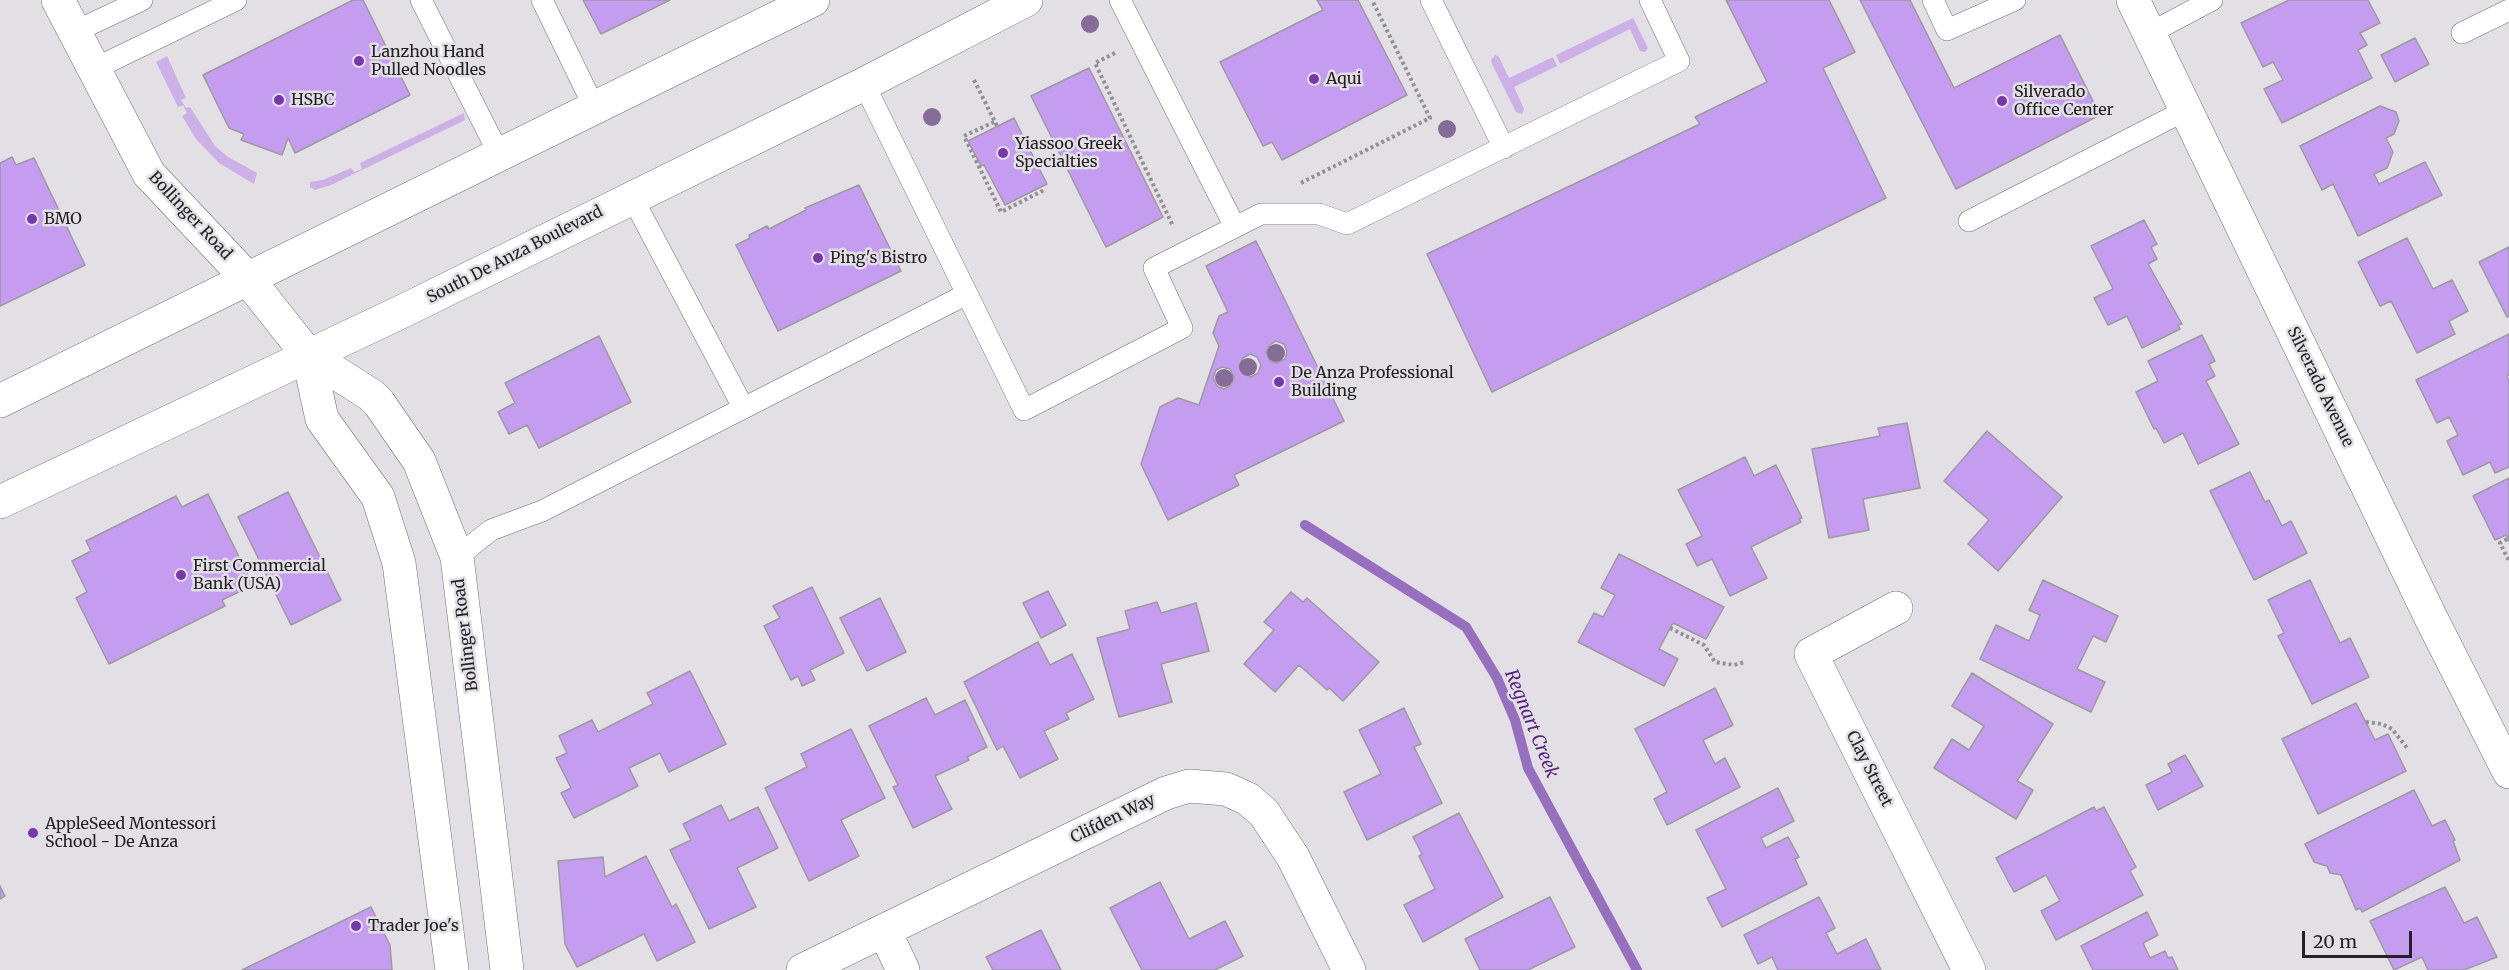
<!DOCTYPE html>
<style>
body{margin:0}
#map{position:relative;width:2509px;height:970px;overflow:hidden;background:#e2dfe5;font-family:Merriweather,serif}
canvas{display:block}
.scale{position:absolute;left:2302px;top:931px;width:110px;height:27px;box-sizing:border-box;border:3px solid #222124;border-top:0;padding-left:8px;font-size:18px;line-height:21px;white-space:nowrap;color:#222124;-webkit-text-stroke:4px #e2dfe5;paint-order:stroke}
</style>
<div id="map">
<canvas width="2509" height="970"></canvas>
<div class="scale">20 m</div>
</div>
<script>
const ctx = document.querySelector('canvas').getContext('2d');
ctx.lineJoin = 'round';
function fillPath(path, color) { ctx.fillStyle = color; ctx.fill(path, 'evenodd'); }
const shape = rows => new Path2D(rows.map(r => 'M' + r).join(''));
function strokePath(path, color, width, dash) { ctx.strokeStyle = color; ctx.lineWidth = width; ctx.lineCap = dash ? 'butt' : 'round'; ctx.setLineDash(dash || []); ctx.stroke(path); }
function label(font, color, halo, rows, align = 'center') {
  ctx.font = font + ' Merriweather,serif'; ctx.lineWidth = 5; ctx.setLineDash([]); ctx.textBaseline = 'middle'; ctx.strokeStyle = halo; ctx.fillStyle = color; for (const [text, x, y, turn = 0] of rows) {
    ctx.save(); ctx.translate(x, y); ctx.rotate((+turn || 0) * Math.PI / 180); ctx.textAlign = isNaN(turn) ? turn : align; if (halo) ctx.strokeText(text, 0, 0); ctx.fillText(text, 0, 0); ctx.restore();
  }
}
fillPath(shape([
 [1633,18,1648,48,1645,52,1640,51,1630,29,1560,64,1556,55],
 [1495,55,1499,57,1509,78,1553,57,1557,66,1514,87,1524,109,1522,114,1516,112,1492,64,1491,60],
 [167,56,186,98,181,100,186,108,190,107,215,146,228,157,257,173,254,184,219,163,196,139,182,116,187,113,183,105,178,107,156,62],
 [464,113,465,120,331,185,315,190,310,187,310,182,323,180,351,168,354,172,362,169,360,163]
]), '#cbb1e8');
strokePath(shape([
 [1305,525,1466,627,1497,678,1515,720,1528,768,1637,970]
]), '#966fbf', 10);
const building = shape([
 [353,0,363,0,410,95,295,153,288,138,282,155,241,140,244,134,229,128,203,75,353,0],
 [583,0,670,0,601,34,583,0],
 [1317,0,1358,0,1407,95,1282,160,1272,142,1263,146,1220,62,1323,10,1317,0],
 [1726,0,1829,0,1855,52,1823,68,1886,198,1492,392,1427,254,1700,124,1695,117,1767,82,1726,0],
 [1860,0,1910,0,1954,88,2060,35,2100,115,1956,189,1860,0],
 [2289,0,2368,0,2380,23,2360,33,2367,45,2358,50,2372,78,2282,123,2264,89,2283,80,2273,62,2263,67,2241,23,2289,0],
 [2415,38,2429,64,2395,82,2381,55,2415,38],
 [1089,68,1163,217,1106,247,1031,96,1089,68],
 [2380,106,2396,112,2399,121,2394,134,2386,138,2393,152,2387,168,2374,174,2379,184,2425,162,2442,195,2358,236,2333,184,2322,190,2300,146,2380,106],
 [1014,118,1047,184,1005,205,984,165,981,166,968,141,1014,118],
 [12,157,16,165,34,158,85,265,0,306,0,163,12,157],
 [859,185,901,271,778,331,736,245,750,238,749,235,767,226,769,229,806,210,805,208,859,185],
 [2144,220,2157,244,2151,247,2157,259,2148,264,2182,324,2178,325,2180,329,2142,348,2127,316,2108,325,2094,298,2113,289,2091,246,2144,220],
 [2407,238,2433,289,2452,280,2468,311,2449,321,2455,334,2417,353,2391,301,2380,306,2358,262,2407,238],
 [1256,241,1344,421,1234,475,1239,485,1168,520,1141,464,1160,407,1178,398,1199,405,1219,346,1213,333,1219,316,1228,312,1206,266,1256,241],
 [1276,341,1284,344,1287,352,1285,359,1277,363,1270,361,1266,352,1270,345,1276,341],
 [1250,354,1257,357,1261,365,1258,373,1251,377,1244,374,1239,366,1243,358,1250,354],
 [1222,367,1230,369,1234,377,1231,385,1224,389,1217,386,1213,378,1216,370,1222,367],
 [2509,247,2509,316,2507,317,2479,262,2509,247],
 [2509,334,2509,375,2507,376,2509,381,2509,467,2495,473,2490,462,2463,475,2447,441,2458,435,2449,417,2437,423,2416,380,2509,334],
 [2202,335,2215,361,2209,364,2215,376,2206,381,2239,444,2198,464,2183,433,2164,443,2156,428,2154,429,2136,392,2158,381,2148,361,2202,335],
 [599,336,631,402,539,448,527,425,509,434,498,412,515,403,505,383,599,336],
 [1907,423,1920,488,1863,499,1869,530,1829,538,1812,449,1880,436,1878,428,1907,423],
 [1987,431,2062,497,1998,571,1968,544,1989,520,1944,481,1987,431],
 [1745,457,1754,476,1776,465,1802,518,1799,519,1801,522,1751,547,1767,578,1730,596,1712,559,1697,566,1686,544,1702,536,1678,490,1745,457],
 [2250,472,2265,502,2269,500,2282,526,2291,521,2307,553,2254,580,2210,491,2250,472],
 [2509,478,2509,542,2506,535,2495,540,2473,496,2509,478],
 [288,492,341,600,291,625,238,517,288,492],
 [208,494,253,585,222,600,225,606,109,664,76,598,87,592,72,561,91,551,86,541,176,496,182,507,208,494],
 [1619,554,1724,607,1706,639,1673,623,1659,649,1678,659,1664,686,1578,642,1594,613,1603,617,1615,595,1601,588,1619,554],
 [2043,580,2118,616,2106,642,2093,636,2077,669,2105,682,2091,712,1980,659,1996,625,2029,641,2040,615,2029,610,2043,580],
 [2310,580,2340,643,2350,638,2369,677,2312,704,2278,636,2284,633,2268,600,2310,580],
 [812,587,844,653,810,670,815,680,802,686,798,676,791,680,764,626,780,618,773,606,812,587],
 [1048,591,1066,625,1041,638,1023,603,1048,591],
 [1291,592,1303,602,1307,598,1379,662,1343,701,1329,688,1327,690,1299,665,1275,692,1244,664,1274,630,1264,622,1291,592],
 [880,598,906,652,867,671,840,618,880,598],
 [1157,602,1161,613,1196,603,1209,651,1161,664,1172,702,1119,717,1097,638,1130,629,1125,611,1157,602],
 [1038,642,1050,665,1072,654,1094,699,1066,713,1069,719,1044,731,1058,759,1020,778,1003,746,997,750,964,682,1038,642],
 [690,671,726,744,669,772,660,753,629,768,638,786,574,818,561,793,571,788,556,758,567,753,559,736,592,720,598,732,653,704,647,693,690,671],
 [1972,673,2053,724,2017,781,2033,790,2016,819,1934,768,1952,739,1969,750,1984,726,1952,706,1972,673],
 [1715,688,1733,725,1703,740,1715,764,1725,758,1740,787,1667,825,1654,799,1667,792,1635,729,1715,688],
 [926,698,935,715,965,700,987,747,967,757,969,760,935,776,952,809,913,828,893,787,898,785,869,726,926,698],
 [2356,703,2375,740,2388,734,2406,771,2318,814,2282,739,2356,703],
 [1404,708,1421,744,1414,747,1442,803,1367,840,1344,792,1381,774,1359,730,1404,708],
 [851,729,885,798,841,820,859,856,809,881,765,788,807,767,801,754,851,729],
 [2185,755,2203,786,2158,810,2146,785,2172,772,2168,764,2185,755],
 [1778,788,1794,821,1761,838,1766,848,1788,837,1799,857,1795,859,1807,884,1722,927,1707,898,1726,889,1696,830,1778,788],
 [2414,790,2432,826,2445,820,2455,840,2453,841,2460,860,2362,912,2360,908,2356,910,2341,875,2330,873,2327,866,2314,862,2305,844,2414,790],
 [721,805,729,821,758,807,778,848,737,868,756,907,709,929,670,850,691,840,683,824,721,805],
 [2094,807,2096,811,2104,807,2136,867,2130,871,2143,895,2056,940,2041,911,2060,901,2046,875,2014,892,1996,858,2094,807],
 [1459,813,1503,897,1423,942,1404,905,1435,889,1419,856,1422,854,1413,837,1459,813],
 [646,856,672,907,676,904,695,942,657,961,644,934,577,967,565,944,558,861,603,857,605,877,646,856],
 [1160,882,1189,939,1225,921,1243,956,1215,970,1142,970,1110,908,1160,882],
 [0,886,5,896,0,899,0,886],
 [2445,887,2464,923,2477,917,2497,957,2464,970,2428,970,2422,957,2394,970,2370,921,2445,887],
 [1550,897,1575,947,1528,970,1480,970,1465,939,1550,897],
 [1819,897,1835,928,1826,933,1837,954,1866,939,1881,970,1778,970,1772,957,1758,964,1744,935,1819,897],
 [371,907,390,945,392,970,242,970,371,907],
 [2147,912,2158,935,2143,943,2150,958,2165,951,2168,958,2172,957,2178,970,2093,970,2081,946,2147,912],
 [1041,930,1061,970,993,970,986,957,1041,930]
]);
fillPath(building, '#c59df0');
strokePath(building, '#9d9aa0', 1.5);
const lane = shape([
 [421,0,500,156],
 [542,0,595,109],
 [1120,0,1235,227],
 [1431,0,1504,148],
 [1933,0,1947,30,2015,0],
 [74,32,142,0],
 [2150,33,2212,0],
 [2462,33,2509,10],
 [94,69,236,0],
 [864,84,1024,410,1182,328,1154,268,1261,214,1319,214,1347,224,1679,61,1650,0],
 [632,197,743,407],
 [1969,221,2186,110],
 [457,557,491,530,542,511,967,294]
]);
const street = shape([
 [2133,0,2431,618,2509,772],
 [1896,608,1811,654,1969,970],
 [885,932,903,970],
 [803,970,1166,793,1189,786,1226,789,1248,799,1264,813,1293,857,1349,970]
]);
const secondary = shape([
 [58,0,149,174,248,279,308,355,371,395,379,403,419,461,457,557,507,970],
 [308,355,322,419,378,497,399,563,452,970]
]);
const primary = shape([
 [0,401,813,0],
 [0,502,403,311,864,84,1026,0]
]);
strokePath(lane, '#706e73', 22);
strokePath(street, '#706e73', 34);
strokePath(secondary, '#706e73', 34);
strokePath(primary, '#706e73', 34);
strokePath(shape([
 [1115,53,1095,63,1173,226],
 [974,80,997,126],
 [994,122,964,136,1001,212,1046,189],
 [1301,183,1430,118,1372,0],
 [2507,539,2500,543,2509,561],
 [1670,628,1704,645,1715,662,1734,665,1745,662],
 [2366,722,2382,724,2392,729,2408,749]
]), '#939195', 4, [3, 3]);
strokePath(lane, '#fff', 21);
strokePath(street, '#fff', 33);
strokePath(secondary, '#fff', 33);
strokePath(primary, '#fff', 33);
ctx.fillStyle = '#856d97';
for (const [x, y] of [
 [1090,24],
 [932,117],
 [1447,129],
 [1276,353],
 [1248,367],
 [1224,378]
]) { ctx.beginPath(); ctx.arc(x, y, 9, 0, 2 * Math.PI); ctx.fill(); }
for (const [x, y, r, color] of [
 [359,61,6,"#7738ac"],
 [1314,79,6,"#7738ac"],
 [279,100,6,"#7738ac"],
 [2002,101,6,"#7738ac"],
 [1003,153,6,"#7738ac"],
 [32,219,6,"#7738ac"],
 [818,258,6,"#7738ac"],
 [1279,382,6,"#7738ac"],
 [181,575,6,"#7738ac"],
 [33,833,6,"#7738ac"],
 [356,926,6,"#7738ac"]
]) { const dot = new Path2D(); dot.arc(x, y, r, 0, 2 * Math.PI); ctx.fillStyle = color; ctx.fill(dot); strokePath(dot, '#e2dfe5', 2); }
label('16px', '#222124', '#e2dfe5', [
 ["Lanzhou Hand",371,52],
 ["Pulled Noodles",371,70],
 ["Aqui",1326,79],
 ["Silverado",2014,92],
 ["Office Center",2014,110],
 ["HSBC",291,100],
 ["Yiassoo Greek",1015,144],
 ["Specialties",1015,162],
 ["BMO",44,219],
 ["Ping's Bistro",830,258],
 ["De Anza Professional",1291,373],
 ["Building",1291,391],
 ["First Commercial",193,566],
 ["Bank (USA)",193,584],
 ["AppleSeed Montessori",45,824],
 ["School - De Anza",45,842],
 ["Trader Joe's",368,926]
], 'left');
label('16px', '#222124', '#e2dfe5', [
 ["Bollinger Road",190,216,47],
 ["South De Anza Boulevard",515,255,-27],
 ["Silverado Avenue",2320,387,64],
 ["Bollinger Road",466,635,-97],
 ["Clay Street",1869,769,63],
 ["Clifden Way",1113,819,-26]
]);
label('italic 18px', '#572181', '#e2dfe5', [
 ["Regnart Creek",1531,724,68]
]);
</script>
